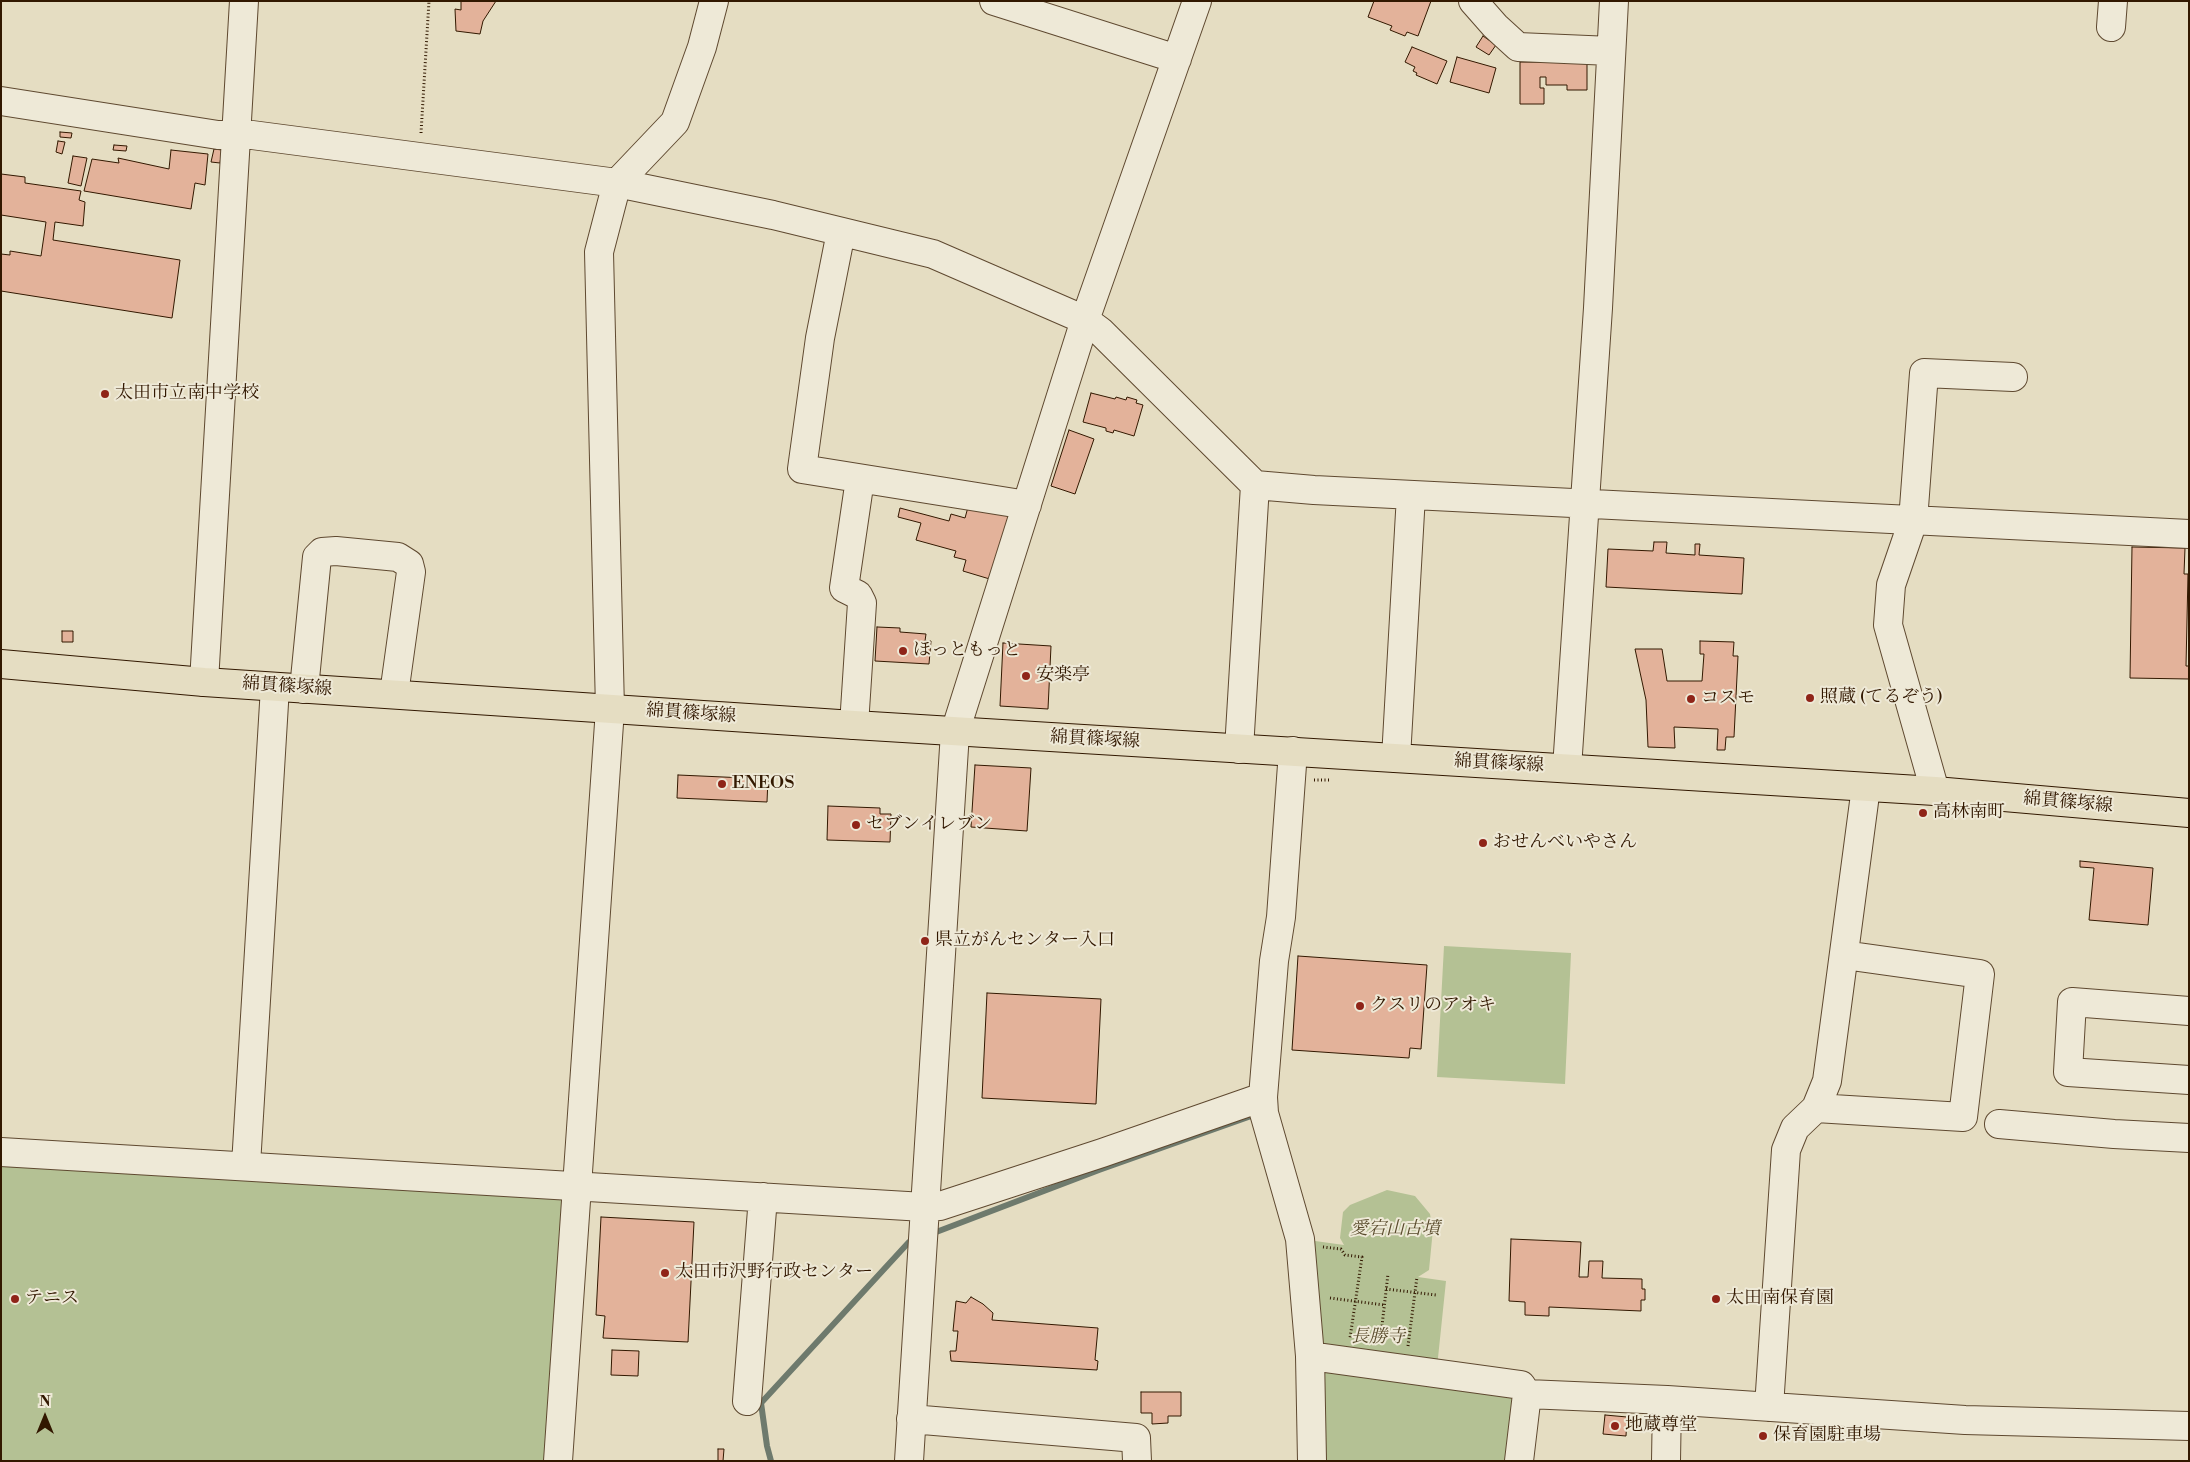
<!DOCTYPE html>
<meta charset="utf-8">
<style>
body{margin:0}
#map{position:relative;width:2190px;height:1462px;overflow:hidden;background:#e5ddc2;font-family:"Libre Bodoni",serif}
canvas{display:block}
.frame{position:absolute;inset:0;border:2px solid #321800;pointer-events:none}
.north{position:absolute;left:20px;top:1392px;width:50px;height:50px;-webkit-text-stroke:4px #eee9d7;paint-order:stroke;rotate:0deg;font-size:14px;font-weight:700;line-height:20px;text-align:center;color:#321800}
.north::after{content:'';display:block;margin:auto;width:18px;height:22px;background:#321800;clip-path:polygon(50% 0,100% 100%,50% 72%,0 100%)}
</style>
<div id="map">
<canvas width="2190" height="1462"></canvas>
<div class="frame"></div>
<div class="north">N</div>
</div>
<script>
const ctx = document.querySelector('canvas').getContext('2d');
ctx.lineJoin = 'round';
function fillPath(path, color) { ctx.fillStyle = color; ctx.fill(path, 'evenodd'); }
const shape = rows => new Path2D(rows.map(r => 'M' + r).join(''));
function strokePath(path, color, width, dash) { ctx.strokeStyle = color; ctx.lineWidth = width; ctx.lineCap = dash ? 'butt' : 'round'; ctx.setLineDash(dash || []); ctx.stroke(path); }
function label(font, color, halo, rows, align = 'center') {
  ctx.font = font + ' "Libre Bodoni","Noto Serif JP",serif'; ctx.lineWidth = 4; ctx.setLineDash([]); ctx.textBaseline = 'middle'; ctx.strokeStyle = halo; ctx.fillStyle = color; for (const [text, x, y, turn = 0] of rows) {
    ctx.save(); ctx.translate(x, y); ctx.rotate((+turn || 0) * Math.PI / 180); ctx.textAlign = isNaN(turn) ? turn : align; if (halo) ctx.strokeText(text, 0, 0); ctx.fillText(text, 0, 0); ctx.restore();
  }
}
fillPath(shape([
 [1444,946,1571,953,1565,1084,1437,1077],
 [1,1159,566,1189,548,1461,1,1461],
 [1387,1190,1415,1196,1430,1214,1433,1229,1429,1270,1418,1277,1446,1281,1436,1377,1510,1387,1520,1403,1510,1461,1319,1461,1308,1240,1344,1245,1340,1238,1343,1212,1350,1205]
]), '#b4c194');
strokePath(shape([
 [931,1234,1099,1170,1254,1115],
 [771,1461,767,1446,761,1403,909,1242,917,1239]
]), '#6e7a6d', 6);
const building = shape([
 [461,1,496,1,483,21,480,34,456,31,455,9,461,10,461,1],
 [1374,1,1431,1,1418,36,1407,32,1405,36,1390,30,1392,26,1368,17,1374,1],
 [1483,36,1496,45,1489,55,1476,47,1483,36],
 [1412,47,1447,61,1437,84,1416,75,1417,73,1413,71,1415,67,1405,62,1412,47],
 [1457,57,1496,68,1489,93,1450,82,1457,57],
 [1546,58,1587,58,1587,90,1567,90,1567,85,1546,85,1546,77,1540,77,1540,88,1544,88,1544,104,1520,104,1520,62,1546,62,1546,58],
 [60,132,72,133,71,138,60,137,60,132],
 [58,141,65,142,62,154,56,152,58,141],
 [114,145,127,146,126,151,113,150,114,145],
 [214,149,222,150,220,163,211,162,214,149],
 [171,150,208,154,205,185,195,183,191,209,84,191,92,159,119,163,118,158,169,169,171,150],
 [73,156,87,158,81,186,68,183,73,156],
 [1,174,25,177,25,183,81,191,79,200,85,202,83,226,55,222,53,240,180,260,172,318,1,291,1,254,10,255,10,251,41,256,46,222,1,215,1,174],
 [1091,393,1115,399,1116,397,1126,400,1127,397,1137,400,1136,403,1143,405,1134,436,1114,430,1113,433,1106,431,1106,428,1083,422,1091,393],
 [1069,430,1094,439,1075,494,1051,486,1069,430],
 [970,500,1013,512,993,580,963,571,966,560,954,557,956,551,916,540,921,523,898,517,900,508,949,521,951,514,965,518,970,500],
 [1654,542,1667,542,1666,553,1695,555,1695,544,1700,544,1699,555,1744,558,1742,594,1606,587,1608,549,1653,551,1654,542],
 [2132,547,2185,548,2184,574,2188,574,2186,666,2189,666,2189,679,2130,678,2132,547],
 [877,627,900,628,900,632,926,634,925,641,931,641,929,664,875,661,877,627],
 [62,631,73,631,73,642,62,642,62,631],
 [1700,641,1734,642,1733,656,1738,656,1734,737,1726,737,1725,750,1717,750,1718,729,1674,727,1675,748,1648,747,1646,700,1635,649,1662,649,1667,681,1702,681,1704,654,1700,654,1700,641],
 [1003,643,1051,646,1048,709,1000,706,1003,643],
 [975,765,1031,768,1027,831,971,827,975,765],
 [678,775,768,779,767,802,677,798,678,775],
 [828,806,880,808,880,814,891,814,890,842,827,840,828,806],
 [2080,861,2153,868,2148,925,2089,920,2094,868,2080,867,2080,861],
 [1298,956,1427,965,1421,1049,1410,1048,1409,1058,1292,1050,1298,956],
 [987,993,1101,999,1096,1104,982,1098,987,993],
 [601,1217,694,1222,688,1342,603,1338,605,1316,596,1315,601,1217],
 [1511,1239,1581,1242,1579,1277,1588,1277,1589,1261,1603,1261,1602,1278,1642,1279,1642,1289,1645,1289,1645,1300,1641,1300,1641,1311,1549,1307,1549,1316,1525,1315,1525,1302,1509,1301,1511,1239],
 [971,1297,983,1304,993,1313,992,1320,1098,1328,1095,1360,1098,1361,1097,1370,951,1361,950,1351,956,1351,958,1331,953,1331,956,1301,966,1303,971,1297],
 [612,1350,639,1351,638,1376,611,1375,612,1350],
 [1141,1392,1181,1392,1181,1416,1168,1416,1168,1423,1152,1424,1152,1413,1141,1413,1141,1392],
 [1605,1415,1627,1417,1626,1436,1603,1434,1605,1415],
 [718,1449,724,1449,723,1461,718,1461,718,1449]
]);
fillPath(building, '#e3b29a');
strokePath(building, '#321800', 1);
const minor = shape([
 [994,1,1177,59],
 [1473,1,1495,26,1518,47,1611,51],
 [2111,27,2113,1],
 [1,101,218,135,252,135,617,183,773,215,933,254,1085,320,1100,331,1255,485,1314,490,2189,534],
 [841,232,820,338,802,469,1027,505],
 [204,682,244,1],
 [304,689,317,557,322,552,336,551,398,557,409,564,411,572,394,694],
 [854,725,862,603,858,595,844,588,860,479],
 [1239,749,1255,485],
 [1293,751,1281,917,1274,961,1263,1097,1264,1113,1300,1239,1310,1356,1312,1461],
 [1396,758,1411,495],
 [1567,768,1598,308,1614,1],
 [1935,791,1888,625,1891,585,1913,521,1924,373,2013,377],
 [2189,1011,2072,1002,2068,1072,2189,1080],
 [1816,1108,1963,1117,1980,974,1844,955],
 [1999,1124,2114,1134,2189,1138],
 [1,1152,924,1207,940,1206,1102,1153,1263,1097],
 [246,1165,275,687],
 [1310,1356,1521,1385,1527,1394,1519,1461],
 [1527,1394,1667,1400,1965,1420,2189,1426],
 [747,1401,763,1197],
 [1769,1407,1786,1150,1795,1128,1816,1108,1827,1081,1866,787],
 [911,1419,1136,1438,1137,1461],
 [558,1461,610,709,599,252,617,183,675,122,702,47,714,1],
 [909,1461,955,732,1085,320,1197,1],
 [1666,1461,1667,1400]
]);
const major = shape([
 [1,664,204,682,854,725,1935,791,2189,813]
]);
strokePath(minor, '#5f4930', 30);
strokePath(major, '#321800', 30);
strokePath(shape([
 [421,133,429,1],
 [1314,780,1330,780],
 [1323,1247,1341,1249,1345,1255,1362,1257,1350,1338],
 [1386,1289,1436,1295],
 [1330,1298,1384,1305],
 [1380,1343,1388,1274],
 [1408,1346,1417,1277],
 [1630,1427,1643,1428]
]), '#321800', 3, [1, 2.5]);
strokePath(minor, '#eee9d7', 28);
strokePath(major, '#e5ddc2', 28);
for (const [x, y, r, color] of [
 [105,394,5,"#8f2418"],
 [903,651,5,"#8f2418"],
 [1026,676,5,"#8f2418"],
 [1810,698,5,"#8f2418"],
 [1691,699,5,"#8f2418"],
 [722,784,5,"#8f2418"],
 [1923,813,5,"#8f2418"],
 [856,825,5,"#8f2418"],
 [1483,843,5,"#8f2418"],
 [925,941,5,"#8f2418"],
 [1360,1006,5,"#8f2418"],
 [665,1273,5,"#8f2418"],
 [15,1299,5,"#8f2418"],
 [1716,1299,5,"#8f2418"],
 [1615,1426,5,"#8f2418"],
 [1763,1436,5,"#8f2418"]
]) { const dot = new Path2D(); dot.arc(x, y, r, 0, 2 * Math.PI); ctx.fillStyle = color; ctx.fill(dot); strokePath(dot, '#eee9d7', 2); }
label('18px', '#321800', '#eee9d7', [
 ["太田市立南中学校",115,394],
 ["ほっともっと",913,651],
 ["安楽亭",1036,676],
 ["照蔵 (てるぞう)",1820,698],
 ["コスモ",1701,699],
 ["ENEOS",732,784],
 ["高林南町",1933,813],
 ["セブンイレブン",866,825],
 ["おせんべいやさん",1493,843],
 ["県立がんセンター入口",935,941],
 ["クスリのアオキ",1370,1006],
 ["太田市沢野行政センター",675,1273],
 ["テニス",25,1299],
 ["太田南保育園",1726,1299],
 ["地蔵尊堂",1625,1426],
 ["保育園駐車場",1773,1436]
], 'left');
label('18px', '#321800', '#eee9d7', [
 ["綿貫篠塚線",287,687,4],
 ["綿貫篠塚線",691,714,4],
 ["綿貫篠塚線",1095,740,3],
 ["綿貫篠塚線",1499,764,3],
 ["綿貫篠塚線",2068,803,5]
]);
label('italic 18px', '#594b2c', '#eee9d7', [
 ["愛宕山古墳",1395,1230],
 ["長勝寺",1378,1338]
]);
</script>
